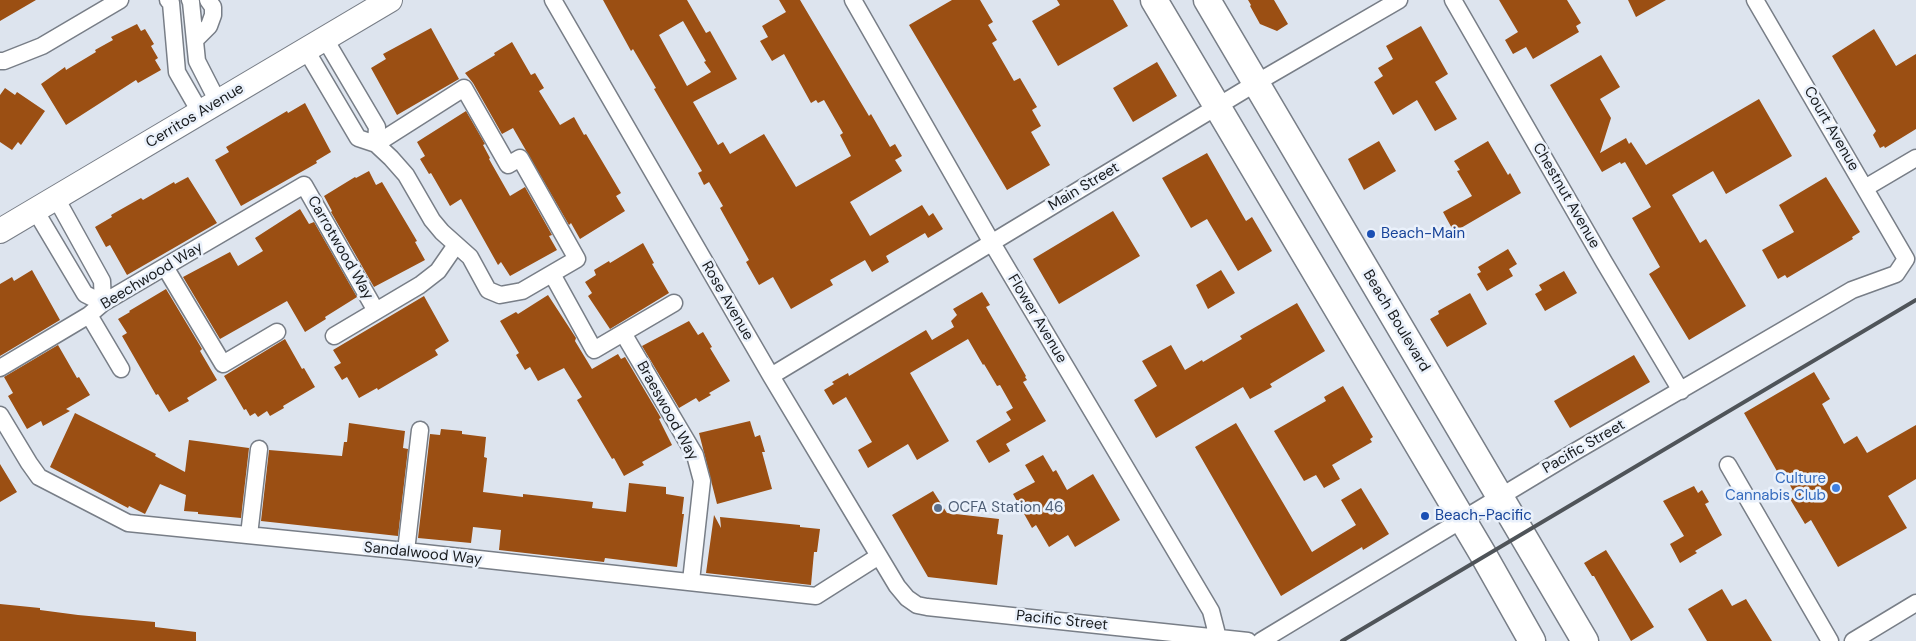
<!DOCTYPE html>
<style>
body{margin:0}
canvas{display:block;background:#dde4ee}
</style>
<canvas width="1916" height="641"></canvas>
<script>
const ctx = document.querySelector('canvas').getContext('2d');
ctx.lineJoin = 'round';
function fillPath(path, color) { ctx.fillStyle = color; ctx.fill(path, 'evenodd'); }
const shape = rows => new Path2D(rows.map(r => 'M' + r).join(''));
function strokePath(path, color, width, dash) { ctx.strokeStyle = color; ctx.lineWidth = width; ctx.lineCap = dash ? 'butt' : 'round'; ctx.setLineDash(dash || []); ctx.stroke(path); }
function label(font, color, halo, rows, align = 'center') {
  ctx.font = font + ' "DM Sans",sans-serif'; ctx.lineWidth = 5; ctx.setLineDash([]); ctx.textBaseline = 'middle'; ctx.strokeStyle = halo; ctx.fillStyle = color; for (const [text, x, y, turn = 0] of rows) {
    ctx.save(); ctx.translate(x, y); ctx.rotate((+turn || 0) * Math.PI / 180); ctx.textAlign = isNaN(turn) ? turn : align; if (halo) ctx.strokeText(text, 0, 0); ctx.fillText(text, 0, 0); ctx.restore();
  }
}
fillPath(shape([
 [0,0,36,0,0,21],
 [603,0,687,0,706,33,710,31,737,79,693,102,718,145,723,142,730,154,764,134,796,187,851,156,840,135,843,133,824,100,818,103,816,100,811,103,784,54,772,61,760,41,768,37,762,26,786,12,779,0,800,0,869,116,871,114,890,147,895,144,902,156,895,160,902,171,850,202,870,236,922,205,929,216,933,213,943,229,928,238,925,233,886,256,889,262,872,272,865,260,830,280,833,285,791,309,773,277,759,285,746,262,749,260,720,208,723,206,709,182,704,185,698,173,702,171,654,89,656,88,633,49,631,51],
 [683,21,706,61,704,62,711,72,687,86,659,35],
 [952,0,980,0,993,22,988,25,997,40,992,43,1014,81,1020,78,1037,107,1032,110,1041,126,1031,132,1050,165,1007,190,909,25],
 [1057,0,1113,0,1128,26,1058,66,1032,21,1060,5],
 [1248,0,1274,0,1288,24,1277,31,1260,24,1250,6,1251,5],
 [1499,0,1567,0,1581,23,1576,26,1579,32,1533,59,1526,47,1513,54,1505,40,1518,32],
 [1628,0,1666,0,1636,17],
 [137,24,141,31,145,29,154,44,151,46,158,58,155,60,161,70,138,83,136,80,66,125,41,84,65,67,66,70,96,52,95,50,113,40,111,37],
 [1421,26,1448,74,1435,82,1457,119,1435,131,1417,100,1393,115,1374,82,1383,76,1378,68,1393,59,1386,46],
 [431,28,459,79,397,115,371,68,386,59,383,54],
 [1874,29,1896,66,1916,54,1916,129,1885,148,1884,146,1880,148,1873,135,1876,131,1832,56],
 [512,42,531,75,535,73,544,88,539,91,560,125,574,117,584,135,586,134,621,193,616,196,625,211,580,239,571,223,569,225,513,128,502,134,473,83,465,73,495,55,494,53],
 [1601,55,1620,87,1600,99,1611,118,1600,153,1626,138,1629,144,1631,142,1646,165,1759,99,1792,156,1726,194,1713,171,1672,195,1700,243,1706,239,1746,306,1689,340,1649,274,1660,267,1632,218,1651,207,1625,162,1621,164,1620,162,1602,172,1550,85],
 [1157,62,1177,96,1133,122,1113,88],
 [5,88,15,95,17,92,45,111,21,145,18,142,12,150,0,142,0,95],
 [305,103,331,152,316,161,317,163,241,206,215,160,229,152,226,147,287,111,288,113],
 [466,111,485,144,483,145,490,158,489,159,510,196,525,187,552,235,549,236,557,250,510,276,501,262,498,265,461,199,450,206,431,173,429,174,420,159,425,156,417,142],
 [1379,141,1396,171,1364,190,1348,159],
 [1488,141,1508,175,1510,173,1521,193,1454,232,1443,212,1472,196,1457,171,1460,170,1454,161],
 [1207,153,1246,221,1252,217,1272,251,1238,271,1207,219,1191,228,1162,178],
 [369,171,376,185,382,182,417,241,415,242,425,260,374,287,331,212,332,211,324,196,355,177,356,178],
 [188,177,217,223,127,275,110,245,106,247,95,227,112,217,111,215,141,198,143,200,174,182,175,184],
 [1826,177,1860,232,1852,237,1853,239,1787,278,1785,275,1778,279,1762,250,1794,232,1779,205],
 [300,209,309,224,314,222,357,297,325,317,326,319,305,332,287,301,220,339,183,277,230,252,238,266,263,251,255,238],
 [1113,211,1140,256,1059,304,1033,259],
 [643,243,654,263,652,264,669,293,610,329,588,296,592,293,585,282,596,275,594,270,609,261,610,263],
 [1508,249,1517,264,1509,269,1513,276,1487,291,1477,274,1481,272,1478,267],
 [32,270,60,320,0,356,0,284,12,277,14,281],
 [1221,270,1235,293,1208,309,1196,285],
 [1564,271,1577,293,1545,311,1535,294,1542,290,1539,285],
 [166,289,202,349,200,351,217,380,187,398,189,401,169,412,158,394,156,395,122,336,127,333,118,319,130,312,129,311],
 [982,292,990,305,986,307,1026,376,1025,377,1027,380,1023,382,1046,421,1006,444,1010,451,989,463,976,441,1011,420,1006,412,1013,408,1000,385,997,386,984,364,983,365,968,339,910,373,949,441,917,460,908,444,868,468,858,450,872,442,846,397,833,405,824,390,834,384,832,382,848,373,849,376,926,330,932,340,954,327,951,321,957,315,953,309],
 [1470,293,1487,324,1447,347,1430,319,1439,314,1438,311],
 [548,295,576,338,575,341,592,369,618,354,621,359,625,357,661,418,659,419,672,445,642,462,644,465,624,476,614,458,612,459,577,400,582,397,564,368,538,381,530,367,525,370,516,355,519,353,500,321,516,312,518,314],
 [424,296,449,341,435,350,438,355,378,390,377,388,359,398,347,377,342,380,334,367,341,363,333,350],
 [1297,303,1325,351,1270,384,1272,387,1250,399,1243,387,1156,438,1134,400,1157,386,1142,361,1171,345,1185,370,1202,360,1203,362,1242,339,1240,336],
 [689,321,698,335,703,332,712,347,710,348,730,381,709,393,711,395,699,402,696,398,679,408,642,346],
 [285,339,302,369,304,368,315,387,283,406,284,408,270,416,267,411,258,417,255,413,250,416,246,409,244,410,224,376],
 [58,345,77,378,79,377,90,395,66,409,70,411,43,426,41,421,27,429,8,396,13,393,4,377],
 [1634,355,1650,382,1570,428,1554,401],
 [1814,372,1830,399,1822,404,1844,444,1857,436,1867,453,1916,425,1916,479,1888,496,1907,528,1838,567,1811,520,1805,524,1790,499,1796,496,1782,471,1778,473,1744,413],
 [1343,386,1373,437,1370,439,1372,442,1332,465,1340,479,1324,488,1316,475,1304,481,1274,431,1326,401,1324,397],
 [75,413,156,454,155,456,185,472,189,440,249,448,241,518,198,514,198,512,184,511,186,495,160,484,145,514,129,506,128,508,50,467],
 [750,421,755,437,760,435,765,452,762,452,772,489,717,504,699,433],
 [349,423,405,431,403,448,408,449,398,536,261,521,269,450,342,456,344,442,347,442],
 [1236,423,1312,552,1356,525,1341,500,1361,488,1389,534,1363,550,1362,547,1281,596,1195,447],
 [441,429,462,431,462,434,486,437,484,457,487,458,483,492,523,497,523,494,593,502,592,508,626,512,629,483,666,487,666,494,684,497,682,514,684,514,677,567,605,558,604,562,499,550,501,530,473,527,471,543,418,538,430,434,440,435],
 [1043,455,1053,472,1056,470,1067,490,1093,474,1120,520,1075,547,1068,535,1049,547,1036,525,1032,528,1013,494,1035,482,1025,465],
 [0,464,17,492,0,502],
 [1694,486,1698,493,1702,490,1709,502,1705,504,1722,535,1695,551,1697,553,1680,563,1670,544,1684,536,1663,501],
 [933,491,947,513,999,519,997,534,1003,535,997,585,928,577,892,515],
 [714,515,721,528,720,517,800,525,800,527,820,529,817,552,814,552,811,585,706,573],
 [1606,550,1654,627,1631,641,1594,576,1592,576,1584,563],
 [1722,589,1732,606,1746,599,1772,641,1707,641,1688,609],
 [0,604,40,608,40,610,78,615,155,622,155,627,196,632,196,641,0,641]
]), '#9b4f13');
const street = shape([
 [168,0,171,3,177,72,200,112],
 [190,0,191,2,197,61,218,102],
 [553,0,771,376,897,586,907,598,917,605,927,607,1248,641],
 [853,0,992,243,1211,611,1218,638],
 [1453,0,1604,262,1681,391],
 [325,39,377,127,376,144],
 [195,40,209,26,213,15,213,7,208,0],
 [306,50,358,138,376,144,391,158,406,175,432,220,442,232,470,257,488,290,500,295,522,291,577,259,520,158,508,165,464,88,376,144],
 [0,61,4,61,42,46,120,0],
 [1865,188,1916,158],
 [35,210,85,294,103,303,102,281,56,198],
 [165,267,223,364,277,332],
 [552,274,594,350,674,303],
 [89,315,121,369],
 [623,333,695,455,702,481,691,581],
 [334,336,420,285,438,271,456,245],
 [0,368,89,315,103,303,304,185,376,311],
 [771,376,1256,83,1399,0],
 [0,415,29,463,39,477,128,523,406,551,816,596,879,556],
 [1728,465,1830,641],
 [249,535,259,449],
 [406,551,420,430],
 [1261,641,1576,451,1852,290,1896,274,1906,259,1755,0],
 [1853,641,1916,603]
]);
const secondary = shape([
 [0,231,390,0]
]);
const primary = shape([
 [1154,0,1484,556,1532,641],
 [1207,0,1585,641]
]);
strokePath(street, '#787e87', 19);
strokePath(secondary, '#787e87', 26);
strokePath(primary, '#787e87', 29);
strokePath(street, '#fff', 16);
strokePath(secondary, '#fff', 24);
strokePath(primary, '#fff', 26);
strokePath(shape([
 [1342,641,1916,300]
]), '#4f5459', 4);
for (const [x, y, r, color] of [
 [1371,234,5,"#1a4fb4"],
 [1836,488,5,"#3f7fe0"],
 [938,508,5,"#5c6f8a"],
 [1425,516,5,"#1a4fb4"]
]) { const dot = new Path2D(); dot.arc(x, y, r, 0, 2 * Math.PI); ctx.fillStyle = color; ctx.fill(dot); strokePath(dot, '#eaf1fb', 2); }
label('15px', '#171a1d', '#eaf1fb', [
 ["Cerritos Avenue",195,116,-31],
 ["Court Avenue",1831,129,60],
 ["Main Street",1084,187,-31],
 ["Chestnut Avenue",1566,196,60],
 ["Carrotwood Way",340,248,60],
 ["Beechwood Way",152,276,-31],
 ["Rose Avenue",727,301,60],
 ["Flower Avenue",1037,319,59],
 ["Beach Boulevard",1396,321,59],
 ["Braeswood Way",667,411,61],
 ["Pacific Street",1584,447,-30],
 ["Sandalwood Way",423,554,6],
 ["Pacific Street",1062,621,6]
]);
label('15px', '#164399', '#eaf1fb', [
 ["Beach-Main",1381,234],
 ["Beach-Pacific",1435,516]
], 'left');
label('15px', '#366cbe', '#eaf1fb', [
 ["Culture",1826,479],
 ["Cannabis Club",1826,496]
], 'right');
label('15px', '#4e5e75', '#eaf1fb', [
 ["OCFA Station 46",948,508]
], 'left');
</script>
